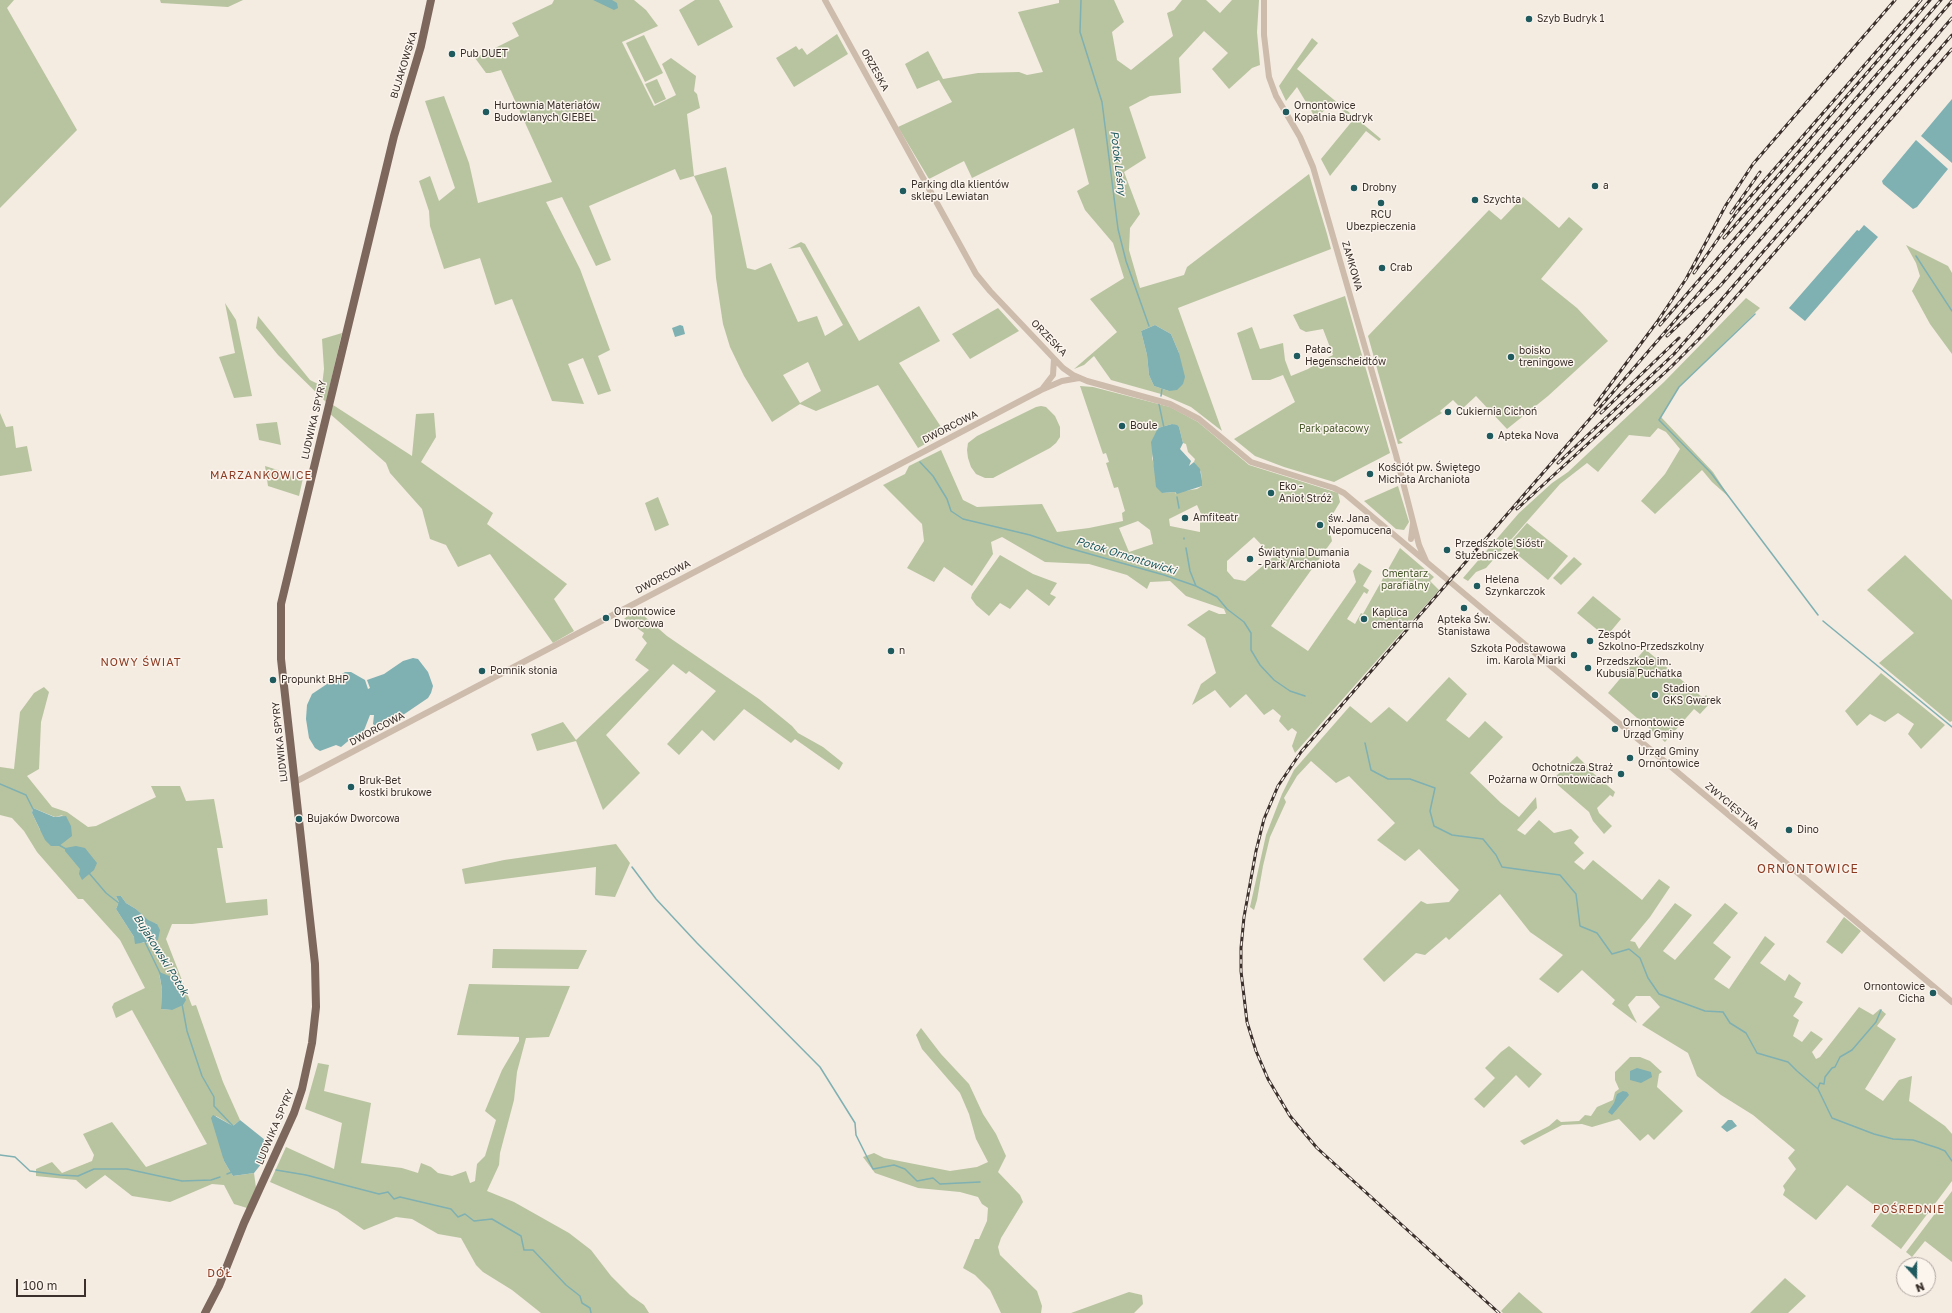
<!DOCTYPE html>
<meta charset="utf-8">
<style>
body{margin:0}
#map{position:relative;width:1952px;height:1313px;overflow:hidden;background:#f4ebe1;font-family:"Golos Text",sans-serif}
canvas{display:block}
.north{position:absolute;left:1896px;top:1257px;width:40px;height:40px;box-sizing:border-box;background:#fbf5ee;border:1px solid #aea6a0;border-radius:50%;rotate:159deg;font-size:11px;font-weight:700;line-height:16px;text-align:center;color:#3b302b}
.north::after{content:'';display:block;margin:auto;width:14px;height:18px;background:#1f5a5e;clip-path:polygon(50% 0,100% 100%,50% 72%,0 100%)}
.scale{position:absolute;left:16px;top:1279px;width:70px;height:18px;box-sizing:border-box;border:2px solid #3b302b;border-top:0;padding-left:5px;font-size:12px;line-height:14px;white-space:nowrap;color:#3b302b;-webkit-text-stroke:3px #fbf5ee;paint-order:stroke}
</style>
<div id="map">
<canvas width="1952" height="1313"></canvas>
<div class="north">N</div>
<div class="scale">100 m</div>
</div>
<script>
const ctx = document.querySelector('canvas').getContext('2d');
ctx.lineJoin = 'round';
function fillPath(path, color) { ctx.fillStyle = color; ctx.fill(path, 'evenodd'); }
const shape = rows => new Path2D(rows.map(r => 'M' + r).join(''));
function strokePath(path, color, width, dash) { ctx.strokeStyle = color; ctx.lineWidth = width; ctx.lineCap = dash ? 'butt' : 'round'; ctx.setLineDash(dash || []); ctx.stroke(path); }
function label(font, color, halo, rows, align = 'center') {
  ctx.font = font + ' "Golos Text",sans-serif'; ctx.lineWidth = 3; ctx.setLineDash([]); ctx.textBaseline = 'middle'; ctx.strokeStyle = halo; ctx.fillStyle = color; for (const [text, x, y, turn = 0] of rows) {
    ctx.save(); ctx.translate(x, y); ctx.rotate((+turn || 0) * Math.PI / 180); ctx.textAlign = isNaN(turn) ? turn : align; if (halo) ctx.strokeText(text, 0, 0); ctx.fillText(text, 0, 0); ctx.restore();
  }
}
fillPath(shape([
 [0,0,14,0,7,8,77,130,0,208],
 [160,0,243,0,228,7,161,3],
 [554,0,634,0,646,10,658,26,622,42,654,106,676,95,662,64,671,58,696,76,694,91,697,94,700,108,687,114,694,176,726,167,747,268,755,270,771,263,798,322,817,316,825,336,843,325,800,247,788,249,801,242,805,244,859,341,919,306,940,341,899,363,945,433,918,448,878,385,816,411,800,404,772,422,744,376,730,347,723,324,716,278,712,216,694,176,680,180,675,169,589,206,611,260,596,266,562,197,546,202,580,269,610,350,598,356,611,391,598,395,583,358,568,364,584,404,552,401,512,299,495,305,480,258,444,269,430,226,429,211,419,181,430,176,439,201,455,188,425,101,444,96,469,163,478,203,552,182,501,70,490,73,486,73,475,58,519,36,512,23,552,4],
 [808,362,821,391,800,403,783,375],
 [695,0,719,0,733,27,698,46,679,10],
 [1059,0,1114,0,1124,22,1112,32,1117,60,1131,70,1173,36,1167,13,1174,10,1182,0,1206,0,1220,13,1232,0,1259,0,1257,32,1260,65,1252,68,1229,89,1212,69,1228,53,1204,31,1179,58,1181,93,1150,96,1129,107,1146,158,1124,172,1140,214,1130,228,1129,250,1140,288,1184,275,1187,267,1309,174,1327,234,1331,249,1178,308,1222,431,1191,407,1161,394,1111,380,1094,356,1084,365,1074,369,1117,332,1090,299,1124,278,1113,243,1085,210,1077,191,1089,184,1074,128,972,178,964,161,929,179,898,127,952,102,939,80,917,89,905,64,928,51,943,79,978,73,1019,72,1027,75,1043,72,1018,12,1059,3],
 [1155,325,1171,334,1179,353,1169,391,1154,386,1149,375,1147,355,1141,331],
 [837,34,848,54,794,87,776,58,796,46,799,50,802,48,807,55],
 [644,35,663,73,645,82,626,43],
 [1312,38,1318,43,1297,69,1381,139,1379,141,1366,131,1330,176,1321,159,1353,120,1332,102,1316,119,1297,87,1286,101,1279,86],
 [657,79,666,99,655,104,645,84],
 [1523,197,1559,228,1569,217,1583,229,1541,279,1577,308,1608,341,1548,396,1507,429,1476,396,1462,409,1453,400,1440,411,1442,413,1399,440,1403,443,1398,444,1368,336,1489,210,1501,220],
 [1906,245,1948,266,1952,273,1952,354,1930,324,1912,291,1920,276,1916,263],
 [1345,296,1390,453,1334,482,1284,467,1255,456,1234,439,1295,402,1283,375,1270,380,1252,380,1237,333,1252,327,1260,349,1283,343,1285,360,1291,376,1308,369,1319,362,1333,355,1323,329,1306,332,1300,329,1293,315],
 [1746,298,1760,308,1679,387,1661,417,1713,472,1730,498,1712,482,1702,470,1655,514,1641,501,1665,474,1680,449,1666,432,1658,428,1650,437,1629,435,1598,472,1587,463,1560,484,1486,568,1476,572,1468,581,1463,578,1519,513,1552,483,1568,472,1664,382],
 [225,303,236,320,252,396,234,398,219,357,235,353],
 [998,308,1019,331,970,359,952,334],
 [258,316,310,380,322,386,324,369,322,339,342,333,326,402,278,355,256,328],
 [1080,386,1093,387,1170,407,1198,422,1249,465,1338,493,1340,502,1328,522,1332,541,1271,626,1308,651,1356,582,1353,571,1359,563,1372,571,1363,586,1369,590,1367,594,1364,592,1347,619,1355,624,1361,613,1363,614,1400,548,1434,577,1430,581,1439,590,1295,753,1292,746,1297,732,1292,728,1288,731,1279,721,1281,716,1273,709,1264,715,1246,694,1230,708,1215,690,1192,705,1201,684,1216,673,1205,638,1187,625,1209,610,1219,614,1226,614,1224,609,1186,596,1170,581,1150,582,1147,589,1127,575,1089,564,1045,562,1002,537,991,542,993,554,972,586,944,567,934,582,907,568,924,541,922,524,883,485,905,474,909,466,941,450,963,500,977,507,1042,504,1057,532,1089,528,1123,521,1122,513,1125,511,1118,487,1114,488,1106,463,1109,462,1106,453,1103,454],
 [1172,424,1179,427,1183,443,1186,444,1188,452,1195,459,1194,462,1201,472,1202,486,1197,489,1177,492,1176,494,1175,492,1162,493,1152,458,1158,428],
 [1197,505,1202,516,1200,517,1200,532,1170,526,1169,519],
 [1138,521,1150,530,1153,544,1129,552,1119,528],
 [1254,537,1273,557,1245,581,1234,579,1227,571,1227,561],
 [330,403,412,456,416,414,434,413,436,437,421,462,493,513,487,524,567,584,554,599,574,631,553,643,490,554,458,567,446,545,430,539,422,509,390,473,386,463,329,413],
 [1041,406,1046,407,1055,416,1060,427,1060,437,1056,443,1050,448,993,478,985,478,976,474,971,467,968,458,967,450,968,443,977,436,1036,407],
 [0,413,6,427,13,426,16,448,27,446,32,471,0,476],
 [277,422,281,445,259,440,256,424],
 [265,466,303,478,299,496,268,486],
 [1398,486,1409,522,1404,530,1396,529,1364,501],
 [658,497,669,525,655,531,645,503],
 [1527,523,1568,556,1548,580,1507,546],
 [1000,555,1033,574,1057,583,1050,594,1056,597,1049,606,1027,589,1010,609,1000,603,989,616,976,605,971,598,972,594],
 [1905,555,1952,600,1952,721,1950,722,1879,663,1914,633,1867,590],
 [1574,557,1582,564,1561,585,1553,578],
 [1593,596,1621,619,1606,637,1577,613],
 [636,609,667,636,759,699,792,726,798,733,823,747,843,763,839,770,795,739,791,743,744,709,714,741,702,730,679,755,667,744,716,691,689,671,686,674,673,664,606,735,640,773,603,810,576,741,537,751,531,734,563,722,576,740,649,670,635,660,647,643,642,637,644,633,624,619],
 [1645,649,1703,698,1702,700,1706,695,1712,701,1700,714,1694,709,1665,742,1608,693],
 [1881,673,1945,725,1921,749,1908,734,1914,724,1898,713,1885,722,1870,714,1857,726,1845,711],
 [1449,677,1467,694,1446,720,1469,738,1485,721,1503,737,1470,773,1501,803,1519,817,1536,797,1537,808,1517,830,1525,835,1539,820,1554,833,1571,829,1579,837,1574,843,1584,853,1574,862,1584,870,1593,860,1642,900,1659,879,1670,887,1650,917,1630,941,1635,942,1639,949,1675,903,1692,915,1663,951,1675,960,1725,903,1738,913,1713,943,1731,957,1714,979,1729,989,1765,936,1775,944,1760,963,1785,981,1789,974,1801,983,1794,997,1803,1002,1793,1016,1799,1020,1793,1036,1802,1042,1811,1031,1823,1039,1812,1052,1816,1059,1820,1057,1859,1007,1873,1015,1880,1009,1886,1014,1877,1026,1896,1039,1865,1089,1883,1101,1899,1080,1912,1076,1909,1101,1945,1126,1952,1134,1952,1181,1901,1249,1871,1226,1882,1211,1847,1185,1816,1220,1783,1195,1785,1190,1783,1186,1796,1169,1788,1158,1795,1150,1753,1115,1721,1095,1697,1076,1688,1053,1642,1025,1660,1007,1650,996,1636,996,1628,1005,1637,1023,1612,1004,1615,1000,1582,970,1558,993,1539,979,1563,955,1530,932,1500,894,1449,940,1446,937,1425,955,1416,953,1384,982,1363,959,1421,901,1427,904,1449,902,1459,890,1419,849,1405,861,1377,840,1395,823,1349,776,1336,783,1311,761,1297,776,1284,798,1286,802,1270,837,1263,866,1257,900,1254,910,1250,907,1266,835,1282,794,1294,770,1350,706,1371,723,1389,707,1407,722],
 [44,687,49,692,41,722,39,769,27,776,52,807,67,812,88,827,96,826,156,797,151,786,180,786,186,801,214,799,223,848,217,848,226,903,267,899,268,915,192,924,172,924,166,939,192,1006,196,1005,223,1082,240,1120,233,1126,216,1116,224,1161,231,1173,233,1176,254,1173,256,1188,247,1208,234,1204,224,1185,212,1184,170,1202,132,1196,105,1175,86,1189,76,1180,36,1176,36,1169,52,1162,62,1173,92,1161,94,1155,83,1134,112,1122,146,1167,207,1144,132,1010,116,1018,112,1007,114,1003,145,988,120,940,83,899,78,899,37,852,24,831,12,818,0,815,0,767,14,769,20,712,34,693],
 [33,808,55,817,63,815,40,830,32,813],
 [116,896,121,896,126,903,136,909,148,921,157,924,153,942,142,943,134,937,116,909,119,902],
 [159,973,172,1010,161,1009,162,989],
 [1577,756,1587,766,1586,767,1615,792,1613,797,1610,795,1597,808,1599,813,1612,826,1604,834,1593,821,1589,812,1552,780],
 [616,844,630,863,615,897,595,895,596,867,465,884,462,869,504,860],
 [1844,917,1861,931,1842,954,1826,942],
 [493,949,587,950,578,969,492,968],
 [469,984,570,986,549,1037,526,1038,517,1072,514,1100,500,1153,499,1165,487,1191,514,1202,569,1233,591,1250,611,1276,630,1295,644,1305,649,1313,541,1313,512,1290,483,1272,476,1265,461,1238,438,1234,412,1219,396,1217,364,1230,337,1211,270,1182,286,1147,334,1169,342,1123,305,1109,318,1063,329,1065,324,1091,371,1103,361,1163,402,1168,418,1173,421,1163,431,1167,438,1173,452,1176,466,1171,470,1183,475,1181,477,1164,485,1156,496,1120,485,1111,502,1070,519,1041,519,1037,457,1035],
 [921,1028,941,1054,969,1084,983,1114,996,1134,1006,1156,998,1172,1020,1195,1023,1202,1001,1238,998,1247,1000,1255,1037,1291,1042,1306,1041,1313,1001,1313,990,1290,975,1275,963,1268,975,1239,979,1239,987,1221,988,1208,982,1204,978,1197,960,1192,918,1188,875,1173,863,1157,874,1153,884,1158,950,1171,977,1167,988,1162,976,1139,969,1114,960,1093,922,1049,916,1035],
 [1509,1046,1542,1074,1529,1088,1516,1075,1484,1108,1474,1099,1495,1078,1485,1068,1501,1052],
 [1630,1057,1640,1057,1650,1061,1662,1072,1659,1074,1657,1087,1683,1111,1654,1140,1648,1134,1640,1141,1619,1119,1592,1127,1582,1124,1562,1125,1524,1145,1520,1141,1549,1126,1557,1119,1561,1122,1579,1121,1585,1115,1591,1116,1597,1107,1613,1100,1615,1092,1619,1089,1615,1080,1615,1072],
 [1952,1191,1952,1262,1925,1241,1912,1257,1906,1252],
 [1785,1278,1806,1296,1788,1313,1750,1313],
 [1129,1292,1142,1295,1143,1304,1134,1313,1071,1313],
 [1519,1292,1543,1313,1503,1313,1501,1311]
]), '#b8c4a0');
fillPath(shape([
 [593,0,612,0,617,3,618,8,614,10],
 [1952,99,1952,163,1921,136],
 [1916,140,1948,169,1917,207,1913,209,1883,184,1882,181],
 [1864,225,1878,237,1805,321,1789,308,1857,230,1859,231],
 [680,325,683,326,685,334,675,337,672,328],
 [1155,325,1171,334,1179,353,1185,377,1183,384,1177,390,1169,391,1154,386,1149,375,1147,355,1141,331],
 [1172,424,1177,425,1179,427,1183,443,1180,449,1191,461,1189,466,1194,462,1200,469,1202,481,1202,486,1177,494,1175,492,1162,493,1156,487,1151,442,1158,428],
 [413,658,418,659,428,672,433,686,431,693,428,698,403,715,377,727,373,724,374,715,370,715,363,733,353,737,341,747,336,745,320,751,315,748,309,738,306,719,307,705,312,694,345,672,351,672,365,680,368,689,370,688,367,680,384,674,403,661],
 [33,808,54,817,66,816,71,826,72,836,59,846,51,846,45,840,32,813],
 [76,846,85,848,97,863,94,870,82,880,79,874,80,869,65,851,65,848],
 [116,896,121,896,126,903,136,909,148,920,157,924,160,930,158,940,135,944,134,937,116,909,119,902],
 [159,972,177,979,186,1000,183,1005,172,1010,161,1009,162,989],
 [1637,1068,1651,1072,1652,1077,1641,1083,1630,1080,1630,1071],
 [1623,1091,1627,1092,1629,1095,1612,1115,1608,1112,1614,1103,1617,1094],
 [213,1115,233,1126,240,1120,270,1144,262,1163,254,1173,233,1176,231,1173,224,1161,211,1118],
 [1728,1120,1732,1120,1737,1126,1727,1132,1721,1127]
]), '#7fb0b2');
strokePath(shape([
 [1081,0,1080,32,1102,102,1118,229,1126,261,1149,326],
 [1916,256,1952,311],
 [1755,314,1679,387,1659,420,1711,473,1818,615],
 [1161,396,1162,389],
 [1159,404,1164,428],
 [920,462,933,476,947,499,951,511,963,519,1030,535,1065,547,1164,575,1196,586,1217,597,1227,609,1244,622,1251,633,1251,650,1260,665,1274,680,1290,691,1305,696],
 [1177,497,1179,508],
 [1184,538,1184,539],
 [1186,548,1190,571,1196,586],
 [1823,621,1952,727],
 [1365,743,1371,770,1388,779,1410,779,1435,788,1430,811,1434,826,1452,835,1483,839,1496,855,1502,867,1560,875,1576,894,1580,926,1597,933,1612,954,1629,949,1640,958,1648,978,1659,994,1705,1011,1723,1012,1730,1023,1746,1033,1757,1053,1788,1062,1797,1071,1818,1089,1832,1118,1874,1134,1893,1139,1913,1140,1938,1148,1945,1151,1952,1161],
 [0,784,26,795,33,809],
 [59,845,66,849],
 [632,867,656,899,697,943,820,1067,855,1123,856,1135,873,1169,894,1165,905,1169,917,1181,933,1178,940,1184,980,1182],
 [89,873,106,893,120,904],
 [145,942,160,973],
 [182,1004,187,1031,202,1076,214,1097,214,1106,233,1126],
 [1818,1088,1820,1083,1824,1084,1825,1077,1832,1068,1835,1067,1840,1057,1852,1050,1876,1022,1881,1010],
 [0,1155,15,1157,30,1171,60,1175,78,1176,94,1169,127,1169,182,1181,211,1180,220,1177],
 [276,1170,306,1175,379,1194,388,1192,394,1199,400,1197,451,1209,458,1217,465,1214,474,1221,492,1219,521,1236,524,1250,533,1250,566,1285,580,1296,582,1303,590,1308,591,1313],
 [227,1174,232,1172]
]), '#7fb0b2', 1.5);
strokePath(shape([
 [825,0,976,274,990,291,1063,368,1073,375,1087,381,1170,404,1199,419,1251,462,1334,488,1344,493,1952,1002],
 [1264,0,1264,35,1269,77,1276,96,1300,137,1313,167,1396,455,1419,545,1426,561],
 [1043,388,1053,375,1054,359],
 [1411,539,1413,523],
 [295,782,1041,390,1062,381,1079,378]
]), '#cdbbac', 6);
strokePath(shape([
 [205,1313,219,1286,244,1223,294,1113,302,1089,312,1043,316,1007,315,964,281,659,281,604,394,136,421,46,431,0]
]), '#7d675c', 8);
const rail = shape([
 [1731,213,1760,172],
 [1724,238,1930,0],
 [1694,273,1737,212,1921,0],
 [1660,325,1941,0],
 [1667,336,1720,286,1952,18],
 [1595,405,1657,322,1686,279,1726,205,1753,164,1895,0],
 [1601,413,1679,338],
 [1558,463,1674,354,1952,35],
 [1517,509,1671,367,1701,337,1952,49],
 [1499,1313,1317,1148,1290,1116,1268,1079,1256,1051,1247,1022,1241,971,1241,948,1244,917,1256,851,1264,819,1278,786,1301,752,1952,1]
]);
strokePath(rail, '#3b302b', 3);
strokePath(rail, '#fbf5ee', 1.5, [4.5]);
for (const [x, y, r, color] of [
 [1529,19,4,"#1f5a5e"],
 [452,54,4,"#1f5a5e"],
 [486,112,4,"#1f5a5e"],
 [1286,112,4,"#1f5a5e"],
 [1595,186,4,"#1f5a5e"],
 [1354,188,4,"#1f5a5e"],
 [903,191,4,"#1f5a5e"],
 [1475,200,4,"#1f5a5e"],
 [1381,203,4,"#1f5a5e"],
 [1382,268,4,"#1f5a5e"],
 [1297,356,4,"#1f5a5e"],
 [1511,357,4,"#1f5a5e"],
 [1448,412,4,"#1f5a5e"],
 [1122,426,4,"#1f5a5e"],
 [1490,436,4,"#1f5a5e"],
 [1370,474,4,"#1f5a5e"],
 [1271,493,4,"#1f5a5e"],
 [1185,518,4,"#1f5a5e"],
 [1320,525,4,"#1f5a5e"],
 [1447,550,4,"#1f5a5e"],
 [1250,559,4,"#1f5a5e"],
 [1477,586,4,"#1f5a5e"],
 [1464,608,4,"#1f5a5e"],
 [606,618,4,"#1f5a5e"],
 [1364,619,4,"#1f5a5e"],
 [1590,641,4,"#1f5a5e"],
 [891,651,4,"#1f5a5e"],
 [1574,655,4,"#1f5a5e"],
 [1588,668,4,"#1f5a5e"],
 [482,671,4,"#1f5a5e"],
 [273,680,4,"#1f5a5e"],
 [1655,695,4,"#1f5a5e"],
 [1615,729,4,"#1f5a5e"],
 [1630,758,4,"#1f5a5e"],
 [1621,774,4,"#1f5a5e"],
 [351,787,4,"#1f5a5e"],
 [299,819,4,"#1f5a5e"],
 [1789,830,4,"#1f5a5e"],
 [1933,993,4,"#1f5a5e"]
]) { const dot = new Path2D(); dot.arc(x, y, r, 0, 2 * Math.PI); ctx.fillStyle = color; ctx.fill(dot); strokePath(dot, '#fbf5ee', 1.5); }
label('10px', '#3b302b', '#fbf5ee', [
 ["Szyb Budryk 1",1537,19],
 ["Pub DUET",460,54],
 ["Hurtownia Materiałów",494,106],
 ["Budowlanych GIEBEL",494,118],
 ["Ornontowice",1294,106],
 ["Kopalnia Budryk",1294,118],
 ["Parking dla klientów",911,185],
 ["sklepu Lewiatan",911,197],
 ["a",1603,186],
 ["Drobny",1362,188],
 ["Szychta",1483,200],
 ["RCU",1381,215,"center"],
 ["Ubezpieczenia",1381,227,"center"],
 ["Crab",1390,268],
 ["Pałac",1305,350],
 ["Hegenscheidtów",1305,362],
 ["boisko",1519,351],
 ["treningowe",1519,363],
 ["Cukiernia Cichoń",1456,412],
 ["Boule",1130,426],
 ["Apteka Nova",1498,436],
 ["Kościół pw. Świętego",1378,468],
 ["Michała Archanioła",1378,480],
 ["Eko -",1279,487],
 ["Anioł Stróż",1279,499],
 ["Amfiteatr",1193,518],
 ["św. Jana",1328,519],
 ["Nepomucena",1328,531],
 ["Przedszkole Sióstr",1455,544],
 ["Służebniczek",1455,556],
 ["Świątynia Dumania",1258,553],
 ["- Park Archanioła",1258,565],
 ["Helena",1485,580],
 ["Szynkarczok",1485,592],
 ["Ornontowice",614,612],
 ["Dworcowa",614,624],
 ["Kaplica",1372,613],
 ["cmentarna",1372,625],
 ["Apteka Św.",1464,620,"center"],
 ["Stanisława",1464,632,"center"],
 ["Zespół",1598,635],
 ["Szkolno-Przedszkolny",1598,647],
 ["Szkoła Podstawowa",1566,649,"right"],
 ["im. Karola Miarki",1566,661,"right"],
 ["n",899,651],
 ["Przedszkole im.",1596,662],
 ["Kubusia Puchatka",1596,674],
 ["Pomnik słonia",490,671],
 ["Propunkt BHP",281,680],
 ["Stadion",1663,689],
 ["GKS Gwarek",1663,701],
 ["Ornontowice",1623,723],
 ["Urząd Gminy",1623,735],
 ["Urząd Gminy",1638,752],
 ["Ornontowice",1638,764],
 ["Ochotnicza Straż",1613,768,"right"],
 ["Pożarna w Ornontowicach",1613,780,"right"],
 ["Bruk-Bet",359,781],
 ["kostki brukowe",359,793],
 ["Bujaków Dworcowa",307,819],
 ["Dino",1797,830],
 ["Ornontowice",1925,987,"right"],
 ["Cicha",1925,999,"right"]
], 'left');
label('10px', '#3b302b', '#fbf5ee', [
 ["BUJAKOWSKA",404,65,-73],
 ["ORZESKA",875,70,61],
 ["ZAMKOWA",1352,266,74],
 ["ORZESKA",1049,338,46],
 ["LUDWIKA SPYRY",314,420,-77],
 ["DWORCOWA",950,427,-27],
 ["DWORCOWA",663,577,-28],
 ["DWORCOWA",377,729,-28],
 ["LUDWIKA SPYRY",280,742,-96],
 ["ZWYCIĘSTWA",1732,806,40],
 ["LUDWIKA SPYRY",275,1127,-67]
]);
label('10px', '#4a5a2e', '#fbf5ee', [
 ["Park pałacowy",1334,429],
 ["Cmentarz",1405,574],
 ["parafialny",1405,586]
]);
label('italic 11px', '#1f5a5e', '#fbf5ee', [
 ["Potok Leśny",1118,163,83],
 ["Potok Ornontowicki",1126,556,17],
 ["Bujakowski Potok",161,955,58]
]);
ctx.letterSpacing = '1px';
label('11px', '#8c3b22', '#fbf5ee', [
 ["MARZANKOWICE",261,476],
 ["NOWY ŚWIAT",141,663],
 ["POŚREDNIE",1909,1210],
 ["DÓŁ",220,1274]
]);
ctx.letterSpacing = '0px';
ctx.letterSpacing = '1px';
label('12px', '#8c3b22', '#fbf5ee', [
 ["ORNONTOWICE",1808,869]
]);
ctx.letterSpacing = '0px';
</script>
